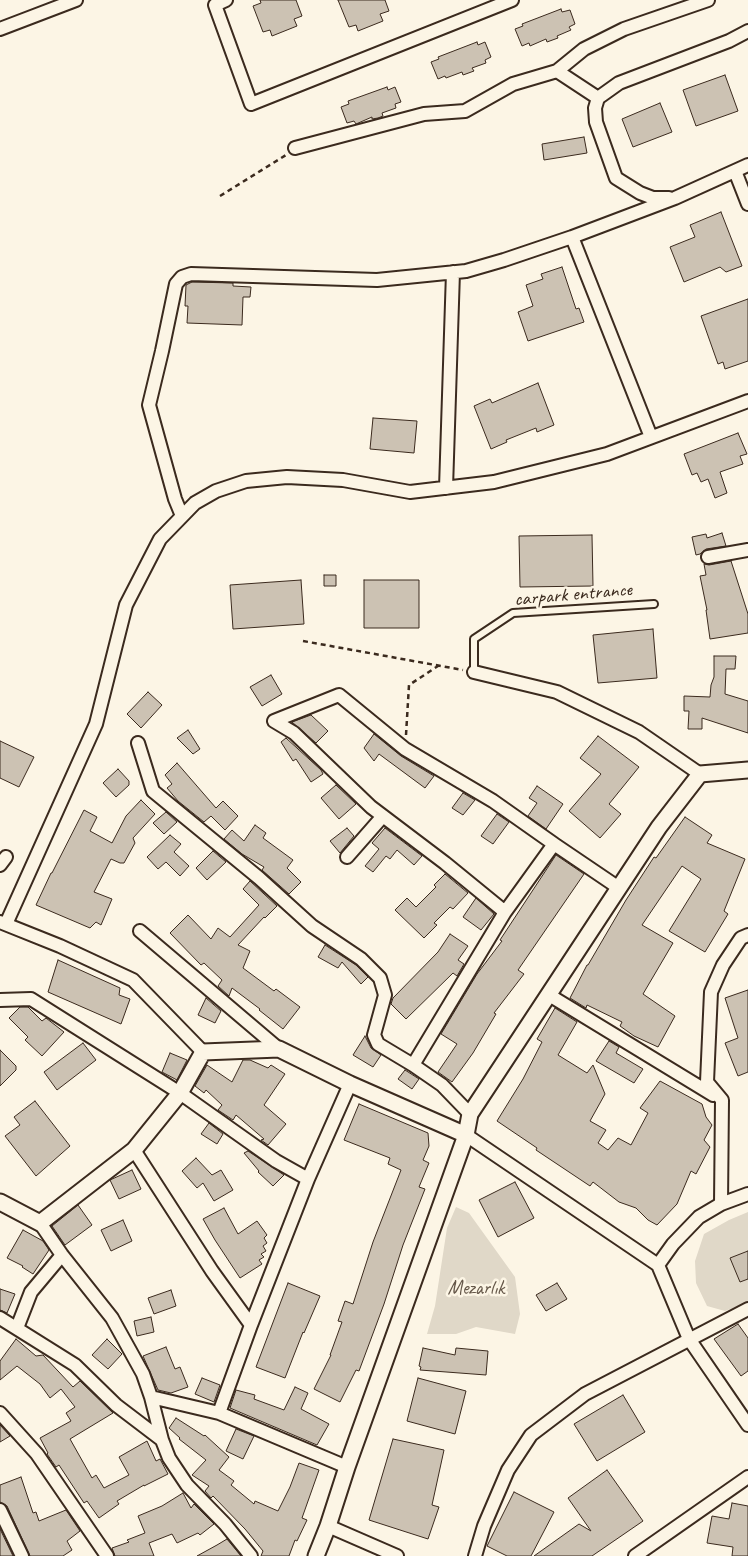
<!DOCTYPE html>
<meta charset="utf-8">
<style>
body{margin:0}
canvas{display:block;background:#fcf5e5}
</style>
<canvas width="748" height="1556"></canvas>
<script>
const ctx = document.querySelector('canvas').getContext('2d');
ctx.lineJoin = 'round';
function fillPath(path, color) { ctx.fillStyle = color; ctx.fill(path, 'evenodd'); }
const shape = rows => new Path2D(rows.map(r => 'M' + r).join(''));
function strokePath(path, color, width, dash) { ctx.strokeStyle = color; ctx.lineWidth = width; ctx.lineCap = dash ? 'butt' : 'round'; ctx.setLineDash(dash || []); ctx.stroke(path); }
function label(font, color, halo, rows, align = 'center') {
  ctx.font = font + ' Caveat,sans-serif'; ctx.lineWidth = 5; ctx.setLineDash([]); ctx.textBaseline = 'middle'; ctx.strokeStyle = halo; ctx.fillStyle = color; for (const [text, x, y, turn = 0] of rows) {
    ctx.save(); ctx.translate(x, y); ctx.rotate((+turn || 0) * Math.PI / 180); ctx.textAlign = isNaN(turn) ? turn : align; if (halo) ctx.strokeText(text, 0, 0); ctx.fillText(text, 0, 0); ctx.restore();
  }
}
fillPath(shape([
 [456,1207,469,1213,515,1277,520,1314,515,1334,476,1327,456,1334,427,1334,435,1306,447,1228],
 [748,1212,748,1302,725,1311,707,1306,696,1283,695,1261,704,1234,729,1220]
]), '#e0d8c8');
const building = shape([
 [260,0,296,0,302,16,294,19,297,26,272,36,270,30,263,32,253,6,261,3,260,0],
 [338,0,385,0,389,11,380,14,383,21,358,31,356,25,349,27,338,0],
 [561,9,562,12,570,10,575,24,569,27,571,30,557,36,558,38,547,42,546,39,530,46,529,43,522,46,515,29,523,26,522,24,561,9],
 [477,42,478,45,485,42,491,57,485,60,486,63,472,68,474,71,463,75,462,72,446,78,445,76,438,79,431,62,439,59,438,57,477,42],
 [725,75,738,111,696,126,683,90,725,75],
 [387,87,388,90,395,87,401,102,395,104,396,108,382,113,383,116,378,118,372,119,372,117,356,124,354,121,347,123,341,107,349,104,348,101,387,87],
 [660,103,672,132,633,147,622,119,660,103],
 [584,137,587,153,544,160,542,144,584,137],
 [721,212,742,266,726,272,720,267,684,282,670,247,695,237,690,225,721,212],
 [562,267,576,309,579,308,584,322,528,341,518,312,533,306,526,285,543,279,541,274,562,267],
 [192,282,233,283,233,286,251,287,250,297,243,297,242,325,187,323,188,306,185,306,186,285,192,282],
 [748,299,748,361,725,369,723,362,718,364,701,316,748,299],
 [538,383,554,425,537,432,536,428,506,440,507,442,491,449,474,406,490,399,492,403,538,383],
 [373,418,417,421,414,453,370,449,373,418],
 [738,433,747,454,740,456,743,464,720,472,727,493,715,498,708,479,701,482,697,473,692,475,684,454,738,433],
 [722,533,726,546,706,549,700,554,696,555,692,537,706,534,707,538,722,533],
 [592,535,593,586,520,587,519,536,592,535],
 [731,561,748,614,748,633,710,639,706,610,707,610,700,576,706,575,704,564,709,565,731,561],
 [324,575,336,575,336,586,324,586,324,575],
 [301,580,304,624,233,629,230,585,301,580],
 [364,580,419,580,419,628,364,628,364,580],
 [653,629,657,678,598,683,593,635,653,629],
 [714,656,736,656,735,669,726,669,725,694,748,701,748,733,702,718,702,729,688,729,689,711,684,711,684,696,710,697,711,685,714,677,714,656],
 [271,675,282,694,262,706,250,687,271,675],
 [148,692,162,705,141,728,127,714,148,692],
 [311,715,328,731,316,743,292,722,311,715],
 [188,730,200,749,193,754,177,738,188,730],
 [374,734,401,756,434,776,425,788,379,754,374,761,364,748,374,734],
 [598,736,639,767,609,804,621,814,600,838,569,811,601,774,580,758,598,736],
 [286,738,321,770,323,774,311,782,296,759,293,761,281,742,286,738],
 [0,741,34,757,19,787,0,778,0,741],
 [177,763,216,808,223,801,238,816,225,830,211,816,204,822,178,801,167,788,172,784,165,775,177,763],
 [118,769,129,781,129,785,116,797,103,783,118,769],
 [336,785,356,804,339,819,321,798,336,785],
 [537,786,563,804,546,829,528,816,537,803,529,798,537,786],
 [463,793,475,800,463,815,452,808,463,793],
 [141,800,155,814,133,838,135,843,124,863,120,863,111,859,94,892,112,899,101,925,96,922,90,928,36,905,51,873,52,873,84,810,97,817,90,831,112,843,126,816,141,800],
 [166,812,177,822,164,834,153,823,166,812],
 [497,814,509,822,493,844,481,836,497,814],
 [685,817,712,835,707,843,745,859,724,911,728,914,705,952,669,931,701,879,682,866,642,925,673,943,643,994,675,1016,658,1047,634,1036,620,1026,622,1022,587,1005,586,1008,570,998,587,965,588,965,626,900,654,857,656,858,685,817],
 [255,825,266,833,263,838,293,860,287,868,301,882,289,894,262,870,264,867,242,854,224,839,232,830,244,841,255,825],
 [347,828,354,836,340,853,330,841,347,828],
 [385,828,422,856,414,865,397,850,390,859,386,856,373,872,365,866,379,849,372,843,385,828],
 [170,835,181,844,174,852,189,866,180,876,166,862,158,869,147,857,170,835],
 [213,851,226,862,207,880,196,868,213,851],
 [556,855,584,874,518,970,524,974,494,1013,496,1014,473,1053,452,1082,438,1072,457,1044,441,1034,477,974,502,941,500,940,556,855],
 [445,874,468,893,453,909,450,907,434,923,437,925,424,938,395,910,407,898,416,907,436,887,434,885,445,874],
 [250,881,277,906,265,918,264,917,238,945,250,951,243,968,274,991,276,989,300,1007,283,1029,259,1010,260,1009,232,988,229,996,218,986,222,980,204,963,201,965,170,933,188,915,211,939,218,928,230,937,259,905,243,889,250,881],
 [476,898,494,914,481,930,463,917,476,898],
 [450,934,468,946,458,960,464,964,457,976,453,973,406,1019,391,1004,393,998,438,952,450,934],
 [325,945,356,965,368,977,361,984,342,962,338,968,318,957,325,945],
 [58,960,120,988,119,995,130,999,121,1024,48,992,58,960],
 [748,990,748,1072,738,1076,725,1043,738,1038,725,998,748,990],
 [206,998,221,1011,215,1023,198,1015,206,998],
 [20,1007,28,1007,42,1021,46,1018,64,1032,42,1056,25,1040,28,1037,9,1018,20,1007],
 [555,1008,577,1022,558,1055,587,1073,593,1065,605,1094,590,1121,606,1130,598,1143,608,1150,618,1138,631,1145,648,1113,640,1108,660,1081,702,1104,706,1117,712,1125,704,1140,710,1147,696,1174,691,1171,677,1204,657,1225,648,1220,636,1208,619,1202,593,1182,590,1186,536,1150,537,1148,497,1121,523,1079,542,1042,537,1039,555,1008],
 [365,1036,371,1048,381,1055,373,1067,353,1055,365,1036],
 [609,1041,619,1047,616,1053,643,1069,634,1083,596,1061,609,1041],
 [83,1043,96,1060,57,1090,44,1072,83,1043],
 [0,1050,16,1066,16,1070,0,1086,0,1050],
 [170,1053,187,1060,177,1080,162,1072,170,1053],
 [243,1060,250,1060,268,1068,271,1065,285,1074,264,1105,286,1124,268,1145,261,1140,264,1139,236,1115,233,1120,218,1110,222,1105,206,1090,204,1093,195,1086,207,1065,232,1082,243,1060],
 [405,1070,419,1079,412,1089,398,1079,405,1070],
 [35,1101,70,1146,36,1176,5,1136,20,1125,14,1117,35,1101],
 [359,1104,428,1133,429,1146,423,1160,429,1163,419,1187,425,1189,403,1245,384,1304,359,1371,356,1370,340,1402,314,1389,331,1355,330,1355,342,1322,338,1321,345,1301,353,1304,373,1242,401,1170,388,1164,390,1158,344,1140,359,1104],
 [209,1123,223,1134,217,1144,201,1134,209,1123],
 [248,1151,284,1175,273,1186,258,1172,259,1171,244,1153,248,1151],
 [196,1158,212,1175,221,1170,233,1190,214,1201,203,1183,197,1188,182,1171,196,1158],
 [132,1170,141,1189,119,1199,110,1180,132,1170],
 [515,1182,534,1218,498,1237,479,1200,515,1182],
 [78,1205,92,1225,65,1245,52,1226,78,1205],
 [224,1208,238,1234,257,1221,267,1235,264,1238,267,1243,263,1246,266,1251,261,1254,264,1257,259,1260,262,1264,240,1278,215,1240,203,1219,224,1208],
 [123,1220,132,1241,111,1251,101,1230,123,1220],
 [23,1230,43,1241,49,1250,33,1274,22,1267,23,1266,7,1258,23,1230],
 [748,1251,748,1279,740,1282,730,1258,748,1251],
 [288,1283,320,1296,304,1333,303,1332,285,1378,256,1367,288,1283],
 [557,1283,567,1299,546,1311,536,1295,557,1283],
 [0,1289,15,1294,7,1313,0,1310,0,1289],
 [171,1290,176,1306,154,1314,148,1298,171,1290],
 [151,1317,154,1332,137,1336,134,1321,151,1317],
 [738,1324,748,1338,748,1371,741,1376,714,1339,738,1324],
 [16,1339,36,1356,43,1355,73,1387,80,1381,113,1413,70,1439,92,1478,96,1475,104,1488,129,1475,119,1457,147,1441,156,1461,160,1459,168,1474,144,1486,144,1485,117,1501,119,1504,99,1518,87,1501,84,1503,59,1465,56,1467,47,1454,48,1453,40,1438,71,1421,66,1413,75,1407,61,1389,50,1398,40,1384,17,1366,0,1380,0,1361,16,1339],
 [107,1339,122,1354,108,1369,92,1355,107,1339],
 [166,1347,175,1369,180,1367,188,1387,171,1393,158,1390,143,1356,166,1347],
 [423,1348,455,1355,456,1348,488,1351,486,1375,420,1370,421,1367,419,1366,423,1348],
 [202,1378,220,1385,214,1402,195,1394,202,1378],
 [418,1378,466,1391,455,1434,407,1421,418,1378],
 [295,1387,308,1393,301,1409,329,1424,317,1445,230,1408,236,1390,255,1395,254,1399,284,1410,295,1387],
 [623,1395,645,1432,597,1461,574,1424,623,1395],
 [176,1418,204,1436,205,1435,229,1457,219,1470,234,1481,231,1485,254,1504,255,1501,278,1511,290,1487,299,1463,319,1470,302,1518,307,1520,297,1541,295,1540,289,1556,261,1556,263,1551,245,1529,213,1496,211,1498,205,1491,209,1486,192,1475,206,1460,179,1439,180,1438,169,1428,176,1418],
 [0,1425,10,1436,0,1442,0,1425],
 [236,1429,254,1436,243,1459,226,1451,236,1429],
 [393,1439,444,1450,432,1505,439,1507,428,1539,369,1520,393,1439],
 [607,1470,643,1521,592,1556,534,1556,579,1524,591,1531,568,1498,607,1470],
 [21,1477,33,1513,36,1512,39,1521,66,1510,80,1531,67,1541,72,1550,63,1556,30,1556,7,1506,0,1502,0,1485,21,1477],
 [514,1492,554,1512,531,1556,507,1556,487,1546,514,1492],
 [183,1493,191,1508,194,1504,214,1524,200,1535,198,1533,177,1543,172,1534,149,1543,154,1556,115,1556,112,1548,129,1542,127,1540,145,1533,138,1516,162,1506,183,1493],
 [732,1503,748,1506,748,1556,732,1556,733,1547,707,1543,712,1516,729,1519,732,1503],
 [0,1529,13,1556,0,1556,0,1529],
 [227,1539,241,1556,197,1556,217,1545,227,1539]
]);
fillPath(building, '#ccc2b3');
strokePath(building, '#3b2a1e', 1);
const service = shape([
 [474,672,474,639,513,613,654,604]
]);
const minor = shape([
 [226,0,215,5,251,104,512,0],
 [0,29,76,0],
 [557,71,584,49,624,29,708,0],
 [295,148,424,114,465,111,513,84,557,71,598,98],
 [735,171,748,204],
 [669,198,653,198,640,193,616,178,596,122,595,108,598,98,619,83,729,41,748,31],
 [572,237,651,437],
 [446,488,453,272],
 [182,516,175,499,149,405,162,351,176,284,182,277,191,274,377,280,466,271,504,260,572,237,675,198,748,165],
 [708,557,748,550],
 [474,672,557,692,639,732,700,774],
 [138,743,153,791,259,878,312,926,361,959,380,978,385,995,374,1035,378,1044,413,1065],
 [347,857,383,816],
 [0,865,6,857],
 [505,912,445,863,371,807,294,733,274,721,339,695,405,749,493,801,554,844],
 [0,922,60,946,133,980,203,1052],
 [6,924,96,724,126,605,160,539,195,503,216,491,246,481,287,477,343,480,410,492,494,482,607,454,748,401],
 [140,931,279,1049],
 [549,995,713,1095],
 [0,1000,31,999,180,1093,276,1161,308,1179,350,1084],
 [470,1114,442,1085,413,1065,505,912,554,844,619,888],
 [466,1135,658,1265,689,1339,748,1425],
 [134,1150,212,1271,251,1325,219,1413,347,1467],
 [721,1204,748,1194],
 [40,1223,62,1255,112,1318,143,1374,151,1397],
 [658,1265,673,1244,699,1217,721,1204,722,1100,707,1082,711,992,723,965,741,938,748,935],
 [0,1318,75,1365,116,1405,162,1440],
 [251,1325,308,1179],
 [17,1328,31,1292,62,1255],
 [0,1413,37,1454,107,1556],
 [219,1413,151,1397,162,1440,169,1458,187,1485,225,1524,251,1556],
 [0,1510,22,1556],
 [328,1526,397,1556],
 [475,1556,484,1526,508,1470,531,1435,585,1394,748,1309],
 [635,1556,748,1477]
]);
const tertiary = shape([
 [0,1202,40,1223,134,1150,180,1093,203,1052,279,1049,350,1084,466,1135],
 [316,1556,328,1526,347,1467,466,1135,470,1114,659,827,700,774,748,770]
]);
strokePath(service, '#3b2a1e', 10);
strokePath(minor, '#3b2a1e', 16);
strokePath(tertiary, '#3b2a1e', 19);
strokePath(shape([
 [220,196,286,155],
 [303,641,463,670],
 [406,735,409,685,438,666]
]), '#3b2a1e', 2.5, [5, 4]);
strokePath(service, '#fcf5e5', 6);
strokePath(minor, '#fcf5e5', 12);
strokePath(tertiary, '#fcf5e5', 15);
label('20px', '#3b2a1e', '#fcf5e5', [
 ["carpark entrance",573,595,-5]
]);
label('20px', '#645648', '#fcf5e5', [
 ["Mezarlık",476,1289]
]);
</script>
